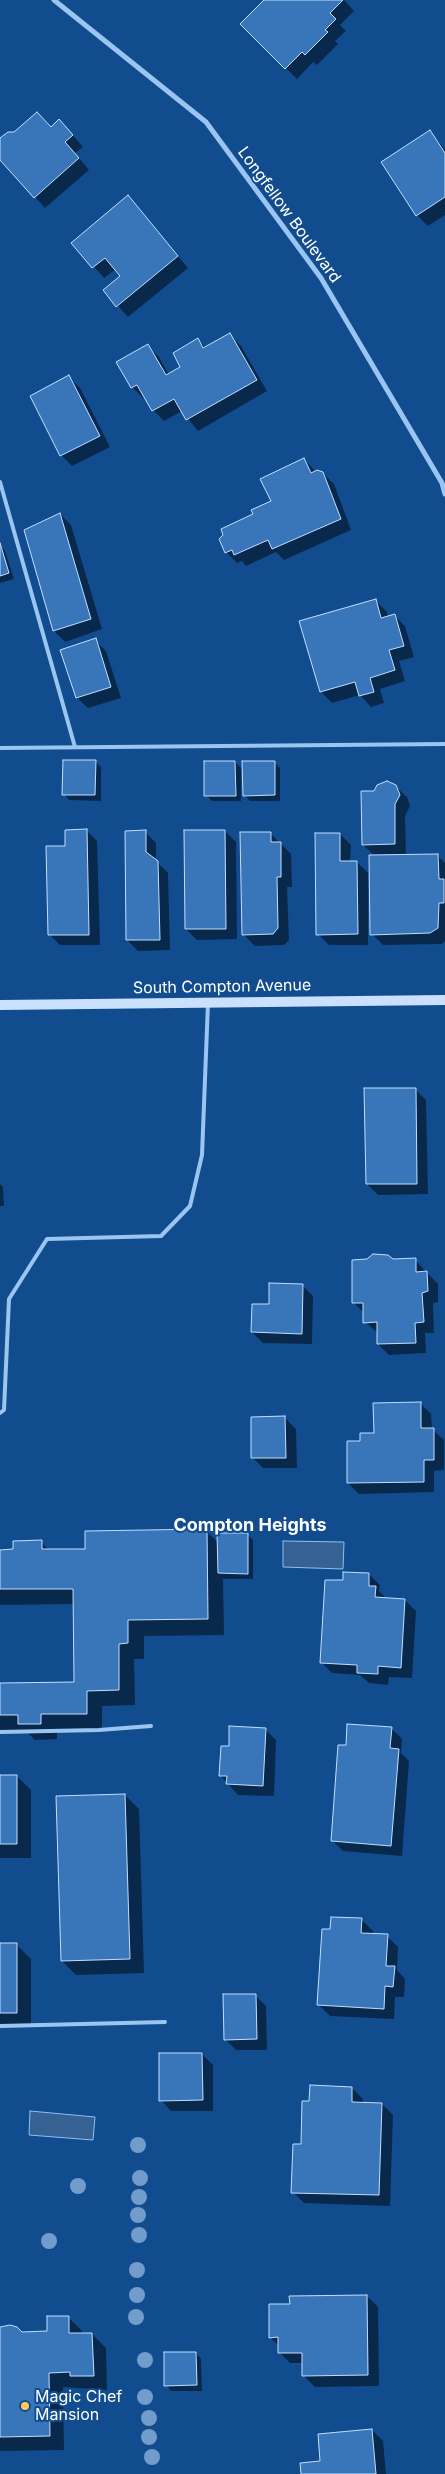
<!DOCTYPE html>
<style>
body{margin:0}
canvas{display:block;background:#114c8f}
</style>
<canvas width="445" height="2474"></canvas>
<script>
const ctx = document.querySelector('canvas').getContext('2d');
ctx.lineJoin = 'round';
function fillPath(path, color) { ctx.fillStyle = color; ctx.fill(path, 'evenodd'); }
const shape = rows => new Path2D(rows.map(r => 'M' + r).join(''));
function strokePath(path, color, width, dash) { ctx.strokeStyle = color; ctx.lineWidth = width; ctx.lineCap = dash ? 'butt' : 'round'; ctx.setLineDash(dash || []); ctx.stroke(path); }
function label(font, color, halo, rows, align = 'center') {
  ctx.font = font + ' Inter,sans-serif'; ctx.lineWidth = 4; ctx.setLineDash([]); ctx.textBaseline = 'middle'; ctx.strokeStyle = halo; ctx.fillStyle = color; for (const [text, x, y, turn = 0] of rows) {
    ctx.save(); ctx.translate(x, y); ctx.rotate((+turn || 0) * Math.PI / 180); ctx.textAlign = isNaN(turn) ? turn : align; if (halo) ctx.strokeText(text, 0, 0); ctx.fillText(text, 0, 0); ctx.restore();
  }
}
const water = shape([
 [283,1541,344,1542,343,1569,283,1567,283,1541],
 [30,2111,95,2117,93,2140,29,2135,30,2111]
]);
fillPath(water, '#366193');
strokePath(water, '#8cc0f6', 1);
fillPath(shape([
 [266,0,344,0,354,11,340,25,346,31,335,41,338,44,317,65,313,62,297,79,242,24],
 [51,128,70,132,83,147,75,153,89,170,45,208,0,158,0,147],
 [430,132,445,149,445,215,428,226,417,215],
 [128,197,188,268,128,317,104,290,121,276,116,269,104,278,73,243],
 [230,335,241,346,267,391,198,431,182,411,164,421,153,410,145,397,143,398,132,387,148,346,159,357,169,375,182,367,198,340,206,348],
 [69,377,80,388,110,447,72,466,61,455],
 [304,459,316,472,323,473,334,484,351,530,284,560,276,552,246,566,242,561,237,563,226,552,255,515,272,502],
 [60,514,71,525,102,629,65,642,54,631,26,531],
 [0,545,5,551,14,579,0,583],
 [376,601,387,612,388,617,394,615,405,626,414,657,399,661,405,681,380,689,384,703,371,707,360,695,332,703,321,692,301,622],
 [95,640,106,651,121,698,88,708,77,698],
 [95,761,101,767,101,801,69,800,64,794],
 [235,762,241,768,241,801,212,801,206,795],
 [274,762,280,768,280,801,250,801,244,795],
 [395,786,407,797,410,806,405,816,406,856,438,856,445,863,445,941,442,944,383,945,372,934,375,856,363,845,375,792],
 [86,830,97,841,100,945,60,945,49,934,66,847],
 [225,831,236,842,237,939,197,940,186,929],
 [145,832,156,843,156,861,168,873,170,950,138,951,127,940],
 [270,833,291,854,292,887,287,887,289,940,284,945,255,946,244,935],
 [340,834,351,845,350,862,357,862,368,873,368,945,329,945,318,934],
 [415,1089,426,1100,428,1194,378,1195,367,1184],
 [0,1184,3,1187,4,1206,0,1206],
 [415,1260,438,1284,438,1302,433,1303,434,1333,425,1333,426,1353,389,1355,378,1344,378,1333,365,1322,364,1313,354,1303],
 [302,1285,313,1296,312,1344,263,1343,252,1332,270,1306],
 [420,1403,431,1414,432,1429,444,1440,444,1470,434,1471,434,1492,359,1494,348,1483,375,1434],
 [285,1418,296,1429,297,1468,263,1468,252,1457],
 [206,1531,219,1543,247,1534,253,1540,253,1579,223,1579,224,1635,144,1636,144,1659,134,1659,135,1705,102,1706,102,1729,57,1730,57,1739,35,1740,26,1731,0,1731,0,1684,75,1683,74,1604,0,1605,0,1551,15,1551,41,1542,50,1551,86,1550],
 [369,1574,380,1585,379,1591,387,1599,405,1600,416,1611,412,1678,389,1677,388,1685,369,1683,360,1675,332,1673,321,1662,344,1582],
 [391,1728,402,1739,401,1753,409,1761,402,1856,343,1851,332,1840,347,1747],
 [265,1729,276,1740,274,1796,238,1795,220,1775,230,1747],
 [0,1776,17,1776,31,1790,31,1858,0,1858],
 [125,1795,139,1809,144,1973,76,1975,62,1961],
 [362,1920,373,1931,373,1935,387,1936,398,1947,397,1970,405,1979,404,1997,395,1997,394,2019,330,2016,319,2005,331,1930],
 [0,1945,17,1945,31,1959,31,2027,0,2027],
 [255,1995,266,2006,267,2050,236,2050,225,2039],
 [202,2054,213,2065,213,2111,171,2111,161,2100],
 [352,2088,363,2099,362,2104,382,2104,393,2115,390,2206,304,2203,293,2192,310,2102],
 [367,2296,378,2307,379,2386,315,2387,304,2376,304,2363,290,2363,279,2352,279,2346,270,2337,291,2305],
 [68,2317,82,2331,82,2334,92,2334,106,2348,107,2390,63,2387,64,2450,0,2451,0,2329,22,2333,48,2333],
 [196,2353,201,2359,202,2391,171,2391,166,2385],
 [372,2430,383,2441,386,2474,302,2474]
]), '#0007');
const building = shape([
 [264,0,343,0,330,13,336,19,325,30,328,32,305,55,302,52,285,69,240,24,264,0],
 [37,112,51,127,59,119,73,135,65,142,79,158,34,198,0,160,0,138,8,132,14,132,37,112],
 [430,130,445,153,445,197,416,216,381,162,430,130],
 [128,195,178,256,116,307,103,290,120,276,105,258,92,268,71,243,128,195],
 [230,333,257,380,186,420,174,399,152,411,137,385,131,388,116,362,148,344,166,375,180,367,173,353,198,338,203,348,230,333],
 [69,375,100,436,60,456,30,396,69,375],
 [304,458,311,473,317,470,323,472,341,519,272,549,268,540,234,555,232,550,225,553,219,539,223,535,221,529,253,514,251,510,271,501,260,479,304,458],
 [60,513,91,619,53,631,24,530,60,513],
 [0,543,9,573,0,576,0,543],
 [376,599,381,618,395,614,404,646,389,650,395,670,370,678,374,692,359,696,355,682,320,692,299,621,376,599],
 [96,638,111,687,76,698,60,650,96,638],
 [63,760,96,760,95,795,62,795,63,760],
 [204,761,235,761,236,796,204,796,204,761],
 [242,761,275,761,275,795,243,796,242,761],
 [387,781,396,785,400,795,395,804,395,844,362,845,361,791,374,791,377,785,387,781],
 [87,829,89,935,48,935,46,846,65,846,65,830,87,829],
 [146,830,146,852,158,861,160,940,126,940,125,831,146,830],
 [184,830,225,830,226,929,185,929,184,830],
 [240,832,271,832,271,842,281,842,281,877,277,877,278,928,273,934,242,935,240,832],
 [315,833,340,833,340,861,357,861,358,934,316,935,315,833],
 [438,854,439,879,444,879,444,903,439,903,438,928,430,933,370,935,369,855,438,854],
 [364,1088,416,1088,417,1184,366,1184,364,1088],
 [373,1254,388,1255,393,1259,416,1258,416,1272,427,1271,428,1291,422,1293,424,1322,415,1323,416,1343,377,1344,377,1322,363,1323,363,1303,352,1303,352,1260,367,1259,373,1254],
 [269,1283,303,1284,302,1334,251,1332,252,1304,269,1304,269,1283],
 [421,1402,421,1428,434,1428,434,1460,424,1460,424,1482,347,1483,347,1441,360,1441,360,1433,374,1433,373,1403,421,1402],
 [285,1416,286,1458,251,1458,251,1417,285,1416],
 [207,1529,208,1619,128,1620,128,1643,119,1644,119,1690,87,1691,87,1714,41,1714,41,1724,18,1724,18,1715,0,1715,0,1683,74,1682,73,1589,0,1589,0,1550,13,1549,13,1541,42,1540,42,1549,85,1549,85,1531,207,1529],
 [217,1533,248,1533,248,1574,218,1573,217,1533],
 [343,1572,369,1573,369,1586,376,1586,375,1597,405,1599,401,1668,378,1666,378,1674,357,1673,357,1665,320,1663,325,1580,343,1580,343,1572],
 [347,1724,392,1727,390,1748,399,1749,391,1846,331,1841,338,1745,346,1745,347,1724],
 [229,1726,266,1728,263,1786,226,1784,227,1776,219,1776,221,1746,229,1746,229,1726],
 [0,1775,17,1775,17,1844,0,1844,0,1775],
 [125,1794,130,1959,61,1961,56,1796,125,1794],
 [331,1917,362,1918,361,1933,388,1934,386,1966,395,1966,393,1987,385,1986,384,2009,317,2005,322,1929,330,1929,331,1917],
 [0,1943,17,1943,17,2013,0,2013,0,1943],
 [223,1994,256,1994,257,2039,224,2040,223,1994],
 [159,2053,202,2053,203,2100,159,2101,159,2053],
 [310,2085,352,2087,352,2102,382,2103,379,2195,291,2193,293,2144,301,2144,302,2101,309,2101,310,2085],
 [367,2295,368,2375,302,2376,302,2353,278,2353,278,2337,269,2338,269,2304,290,2304,289,2296,367,2295],
 [47,2316,69,2316,69,2333,92,2333,94,2376,70,2376,70,2372,49,2373,50,2436,0,2437,0,2327,10,2325,17,2327,22,2332,47,2331,47,2316],
 [164,2352,196,2352,197,2385,164,2386,164,2352],
 [372,2429,376,2474,301,2474,300,2463,320,2461,318,2434,372,2429]
]);
fillPath(building, '#3976b9');
strokePath(building, '#c2defd', 1);
strokePath(shape([
 [0,482,75,747],
 [0,748,445,744],
 [0,1413,4,1410,9,1299,47,1239,161,1236,190,1206,202,1155,208,1003],
 [0,1732,99,1730,151,1726],
 [0,2026,165,2022]
]), '#9ac5f2', 4);
strokePath(shape([
 [54,0,206,122,321,278,442,483,445,494]
]), '#9ac5f2', 5);
strokePath(shape([
 [0,1005,445,1000]
]), '#c9e1fc', 10);
ctx.fillStyle = '#729ccc';
for (const [x, y] of [
 [138,2145],
 [140,2178],
 [78,2186],
 [139,2197],
 [138,2215],
 [139,2235],
 [49,2241],
 [137,2270],
 [137,2295],
 [136,2317],
 [145,2360],
 [145,2397],
 [149,2418],
 [149,2437],
 [152,2457]
]) { ctx.beginPath(); ctx.arc(x, y, 8, 0, 2 * Math.PI); ctx.fill(); }
for (const [x, y, r, color] of [
 [25,2406,5,"#ffcb5c"]
]) { const dot = new Path2D(); dot.arc(x, y, r, 0, 2 * Math.PI); ctx.fillStyle = color; ctx.fill(dot); strokePath(dot, '#114c8f', 2); }
label('16px', '#fff', '#114c8f', [
 ["Longfellow Boulevard",289,215,54],
 ["South Compton Avenue",222,987,-1]
]);
label('16px', '#fff', '#114c8f', [
 ["Magic Chef",35,2397],
 ["Mansion",35,2415]
], 'left');
label('bold 18px', '#fff', '#114c8f', [
 ["Compton Heights",250,1526]
]);
</script>
